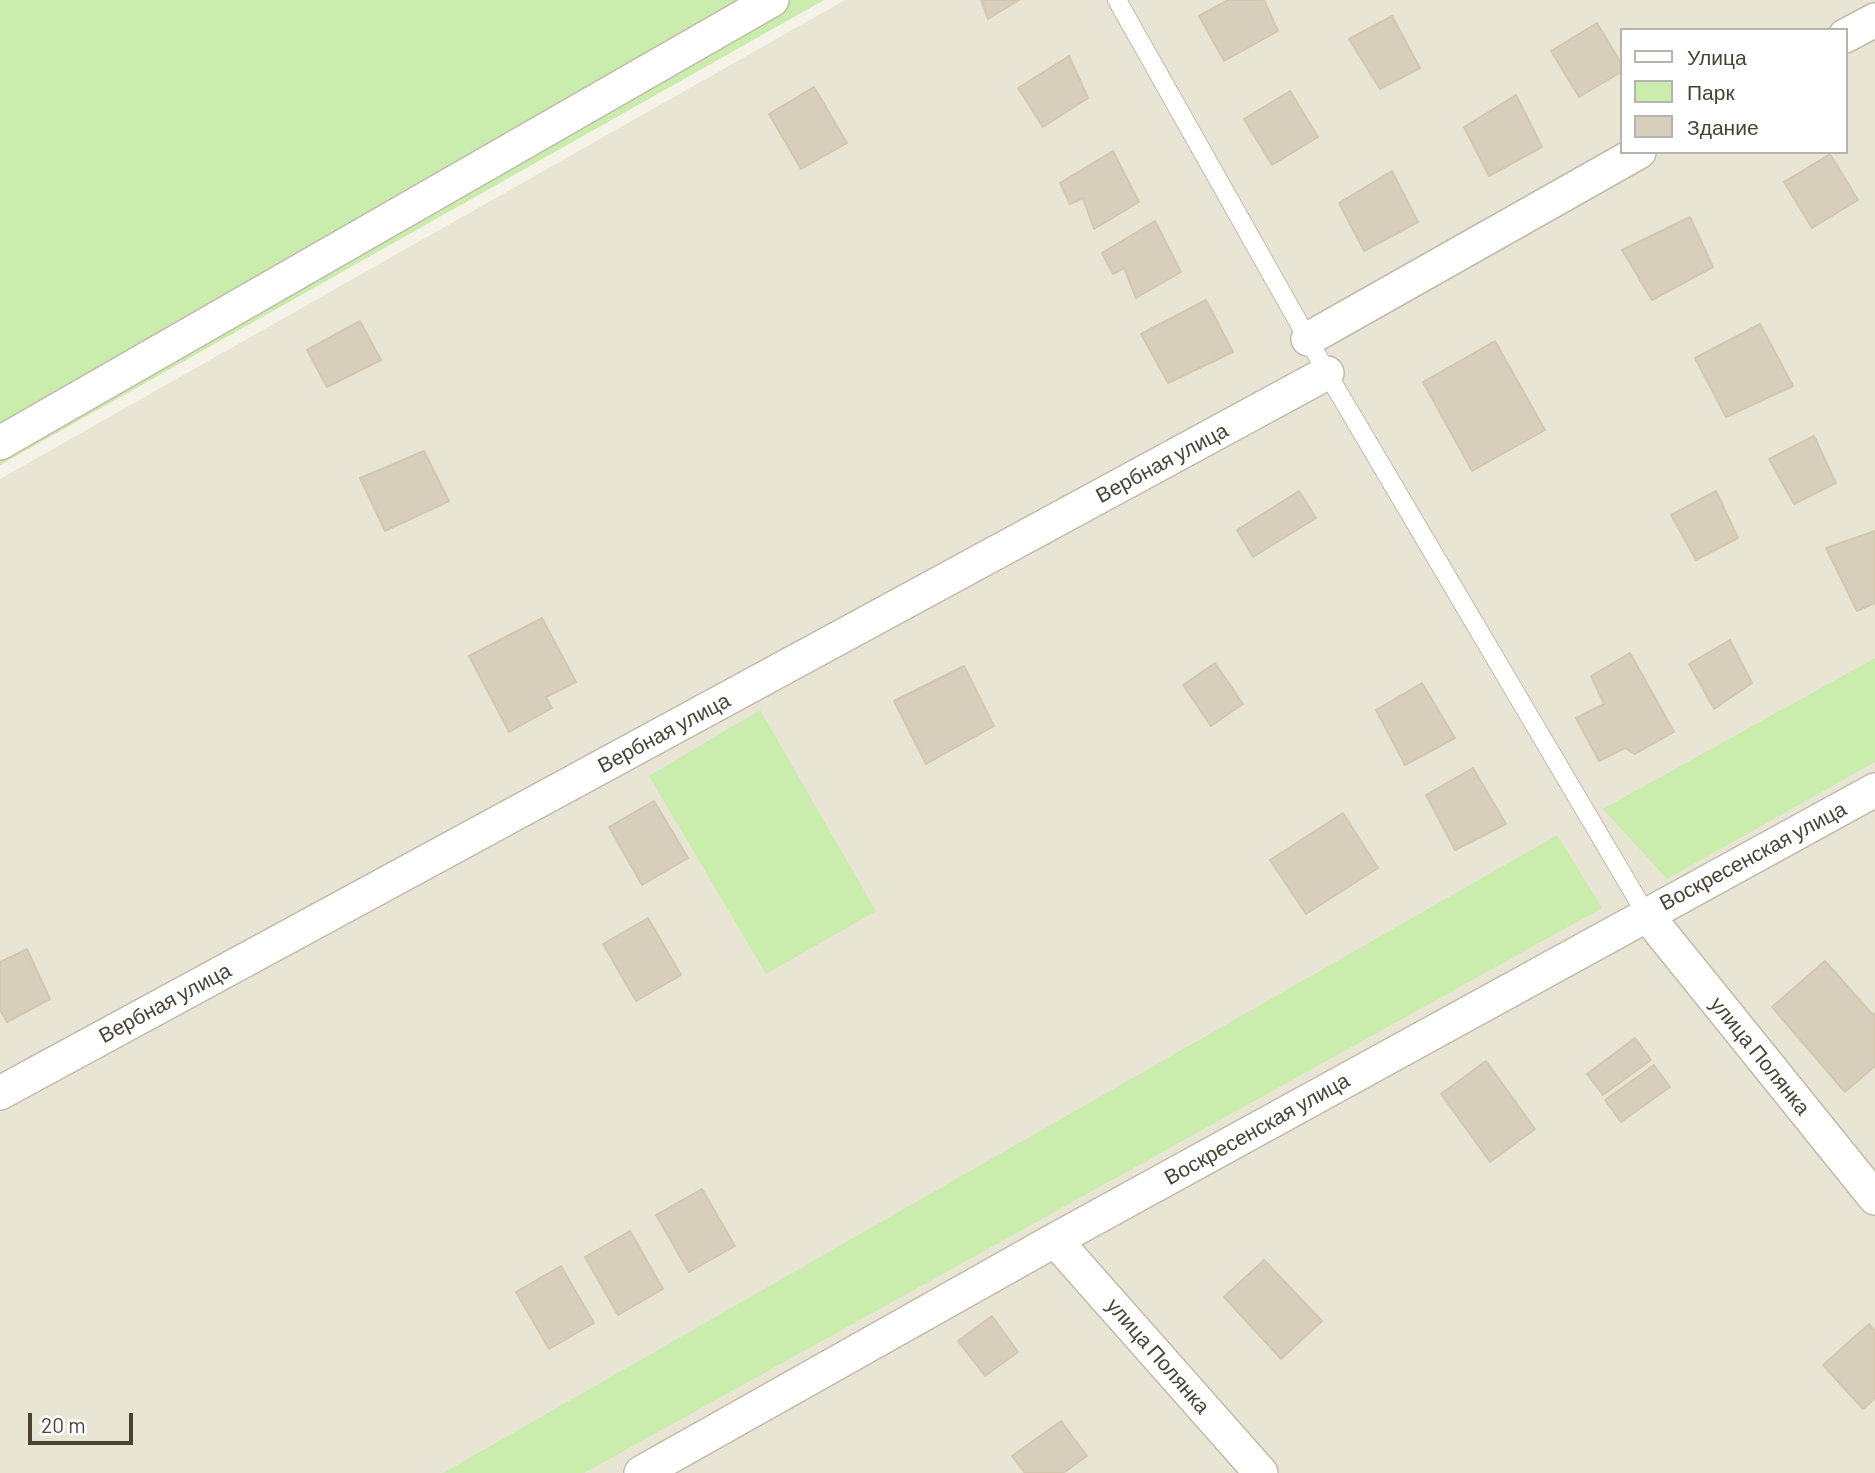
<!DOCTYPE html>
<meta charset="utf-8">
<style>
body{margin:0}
#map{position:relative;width:1875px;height:1473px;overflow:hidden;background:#f5f2e7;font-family:Barlow,sans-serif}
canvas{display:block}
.legend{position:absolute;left:1620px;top:28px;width:228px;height:126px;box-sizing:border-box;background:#fff;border:2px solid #b6b4ae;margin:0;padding:9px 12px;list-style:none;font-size:21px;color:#494335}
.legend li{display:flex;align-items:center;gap:14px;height:35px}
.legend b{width:35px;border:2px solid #b6b4ae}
.scale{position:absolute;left:28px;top:1413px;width:105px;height:32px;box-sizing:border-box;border:4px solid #494335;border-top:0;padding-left:9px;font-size:21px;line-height:24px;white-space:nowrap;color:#494335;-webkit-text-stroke:5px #fff;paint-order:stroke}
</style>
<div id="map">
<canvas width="1875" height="1473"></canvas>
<ul class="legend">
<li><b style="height:9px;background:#fff"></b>Улица</li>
<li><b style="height:19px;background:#caecad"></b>Парк</li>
<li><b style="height:19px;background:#d7cfbc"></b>Здание</li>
</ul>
<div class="scale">20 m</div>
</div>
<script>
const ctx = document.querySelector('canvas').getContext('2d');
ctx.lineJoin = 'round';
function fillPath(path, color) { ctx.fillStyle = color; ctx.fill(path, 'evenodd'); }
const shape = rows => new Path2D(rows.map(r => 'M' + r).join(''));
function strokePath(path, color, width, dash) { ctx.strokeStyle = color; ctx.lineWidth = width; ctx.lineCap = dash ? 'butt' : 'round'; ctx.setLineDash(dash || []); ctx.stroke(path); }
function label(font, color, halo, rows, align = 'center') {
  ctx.font = font + ' Barlow,sans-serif'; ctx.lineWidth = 5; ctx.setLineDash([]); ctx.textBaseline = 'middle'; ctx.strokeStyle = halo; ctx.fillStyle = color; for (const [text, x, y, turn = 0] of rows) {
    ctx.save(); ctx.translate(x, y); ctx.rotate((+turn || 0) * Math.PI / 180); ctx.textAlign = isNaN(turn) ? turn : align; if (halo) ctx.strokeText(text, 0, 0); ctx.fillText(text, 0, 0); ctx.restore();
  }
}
fillPath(shape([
 [845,0,1875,0,1875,1473,0,1473,0,479],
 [1621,30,1845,30,1845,152,1621,152]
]), '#e9e5d5');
fillPath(shape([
 [0,0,824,0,0,465],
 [1875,658,1875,762,1667,879,1603,809],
 [760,710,876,911,766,974,649,776],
 [1557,835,1602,908,584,1473,443,1473]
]), '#caecad');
const building = shape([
 [981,0,1019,0,988,19,981,0],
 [1228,0,1264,0,1278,31,1224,61,1199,16,1228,0],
 [1392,16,1420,68,1380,89,1349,39,1392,16],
 [1597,23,1621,63,1621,72,1579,97,1551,51,1597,23],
 [1069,56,1088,98,1043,127,1018,88,1069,56],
 [814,87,847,143,801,169,769,114,814,87],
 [1290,91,1318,137,1272,165,1244,119,1290,91],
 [1516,95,1542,147,1489,176,1464,127,1516,95],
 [1113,151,1139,202,1094,229,1083,198,1070,204,1060,183,1113,151],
 [1830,154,1858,200,1812,228,1784,182,1830,154],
 [1392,171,1418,222,1364,251,1339,203,1392,171],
 [1690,217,1713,267,1652,300,1622,250,1690,217],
 [1155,221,1181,272,1136,298,1124,268,1113,274,1102,253,1155,221],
 [1206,300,1233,352,1168,383,1141,334,1206,300],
 [360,321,381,360,327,387,307,350,360,321],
 [1760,324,1793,386,1726,417,1695,358,1760,324],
 [1495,341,1545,430,1472,471,1423,382,1495,341],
 [1814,436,1836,483,1794,504,1769,459,1814,436],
 [424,451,449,501,385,531,360,478,424,451],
 [1299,491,1316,518,1253,557,1237,530,1299,491],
 [1716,491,1738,538,1696,560,1671,515,1716,491],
 [1875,531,1875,603,1857,611,1826,548,1875,531],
 [542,618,576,682,546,697,552,708,509,732,469,656,542,618],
 [1730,640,1752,683,1714,709,1689,664,1730,640],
 [1630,653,1674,732,1635,754,1625,748,1599,761,1576,718,1604,704,1591,676,1630,653],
 [1215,663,1243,704,1211,726,1183,685,1215,663],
 [964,666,994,726,926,764,894,701,964,666],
 [1422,683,1455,738,1405,765,1376,710,1422,683],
 [1473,768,1506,824,1455,850,1426,795,1473,768],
 [654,801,688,858,642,885,609,827,654,801],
 [1343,813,1378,868,1306,914,1270,860,1343,813],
 [648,918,681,975,636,1001,603,944,648,918],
 [27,949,50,999,7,1022,0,1010,0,962,27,949],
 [1825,961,1873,1015,1875,1013,1875,1066,1845,1092,1772,1007,1825,961],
 [1635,1038,1651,1060,1603,1095,1587,1074,1635,1038],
 [1486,1061,1535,1129,1490,1162,1441,1094,1486,1061],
 [1654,1065,1670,1087,1621,1122,1605,1100,1654,1065],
 [702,1189,735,1246,689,1272,656,1215,702,1189],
 [630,1231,663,1289,618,1315,585,1257,630,1231],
 [1264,1260,1322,1321,1281,1359,1224,1297,1264,1260],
 [561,1266,594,1323,549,1349,516,1292,561,1266],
 [992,1316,1018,1352,985,1376,958,1341,992,1316],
 [1869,1324,1875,1331,1875,1398,1863,1409,1823,1365,1869,1324],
 [1061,1421,1087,1456,1063,1473,1025,1473,1012,1456,1061,1421]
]);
fillPath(building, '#d7cfbc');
strokePath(building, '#d3c8ae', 2);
const service = shape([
 [1117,0,1327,373,1646,914]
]);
const minor = shape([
 [1845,36,1875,20],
 [1308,339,1639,152],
 [0,443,772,0],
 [1646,914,1875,1198],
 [0,1093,1327,373],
 [1055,1240,1261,1473],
 [641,1473,1055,1240,1875,790]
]);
strokePath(service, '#c1bba9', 20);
strokePath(minor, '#c1bba9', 36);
strokePath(service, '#fff', 18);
strokePath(minor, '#fff', 33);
label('21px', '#494335', '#fff', [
 ["Вербная улица",1162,463,-28],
 ["Вербная улица",664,733,-28],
 ["Воскресенская улица",1753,856,-28],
 ["Вербная улица",165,1003,-28],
 ["улица Полянка",1760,1056,51],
 ["Воскресенская улица",1257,1129,-29],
 ["улица Полянка",1158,1356,49]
]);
</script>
